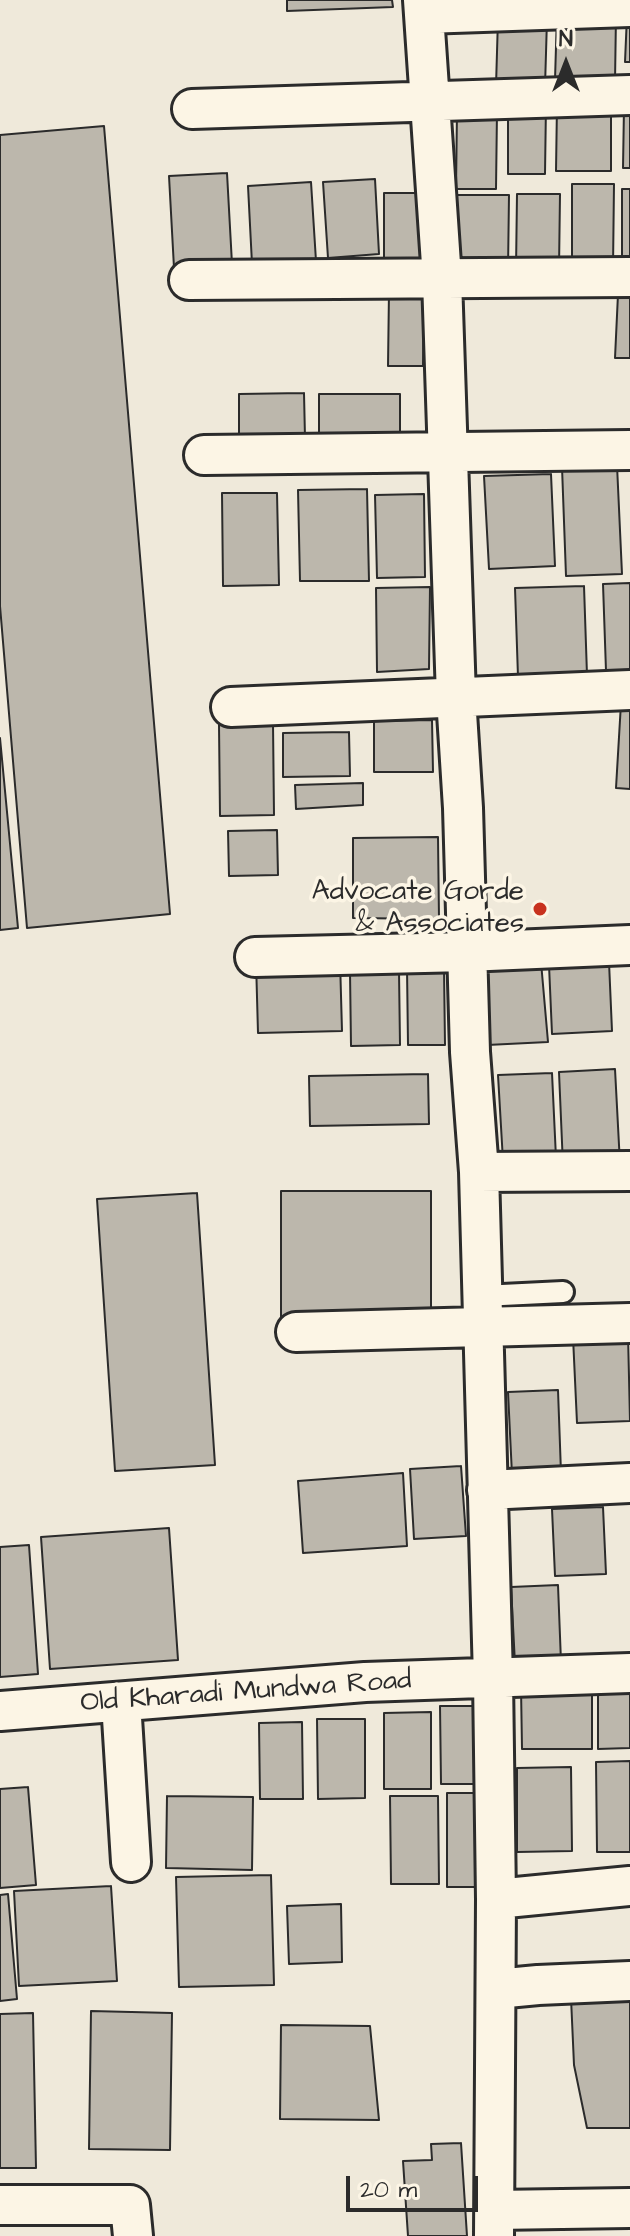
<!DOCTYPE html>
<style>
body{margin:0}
#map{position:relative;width:630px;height:2236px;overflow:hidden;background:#efe9da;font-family:"Architects Daughter",sans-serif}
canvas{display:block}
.north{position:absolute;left:526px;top:24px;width:80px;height:80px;-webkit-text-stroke:6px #fcf5e5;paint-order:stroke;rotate:0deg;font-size:22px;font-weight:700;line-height:32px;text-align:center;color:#2b2b2b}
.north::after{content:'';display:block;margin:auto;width:28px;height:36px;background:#2b2b2b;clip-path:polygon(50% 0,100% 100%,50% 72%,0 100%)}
.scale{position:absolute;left:346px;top:2176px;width:132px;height:36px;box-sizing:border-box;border:4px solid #2b2b2b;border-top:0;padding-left:10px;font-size:24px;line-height:28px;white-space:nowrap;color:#2b2b2b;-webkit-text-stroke:6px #fcf5e5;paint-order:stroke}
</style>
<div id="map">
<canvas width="630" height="2236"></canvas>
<div class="north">N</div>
<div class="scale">20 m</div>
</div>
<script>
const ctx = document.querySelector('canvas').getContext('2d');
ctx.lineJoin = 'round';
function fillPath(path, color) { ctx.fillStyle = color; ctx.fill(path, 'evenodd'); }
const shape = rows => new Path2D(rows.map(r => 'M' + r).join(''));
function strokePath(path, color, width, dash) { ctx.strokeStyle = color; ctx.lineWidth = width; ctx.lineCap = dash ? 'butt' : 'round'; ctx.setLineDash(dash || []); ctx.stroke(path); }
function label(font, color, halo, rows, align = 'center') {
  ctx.font = font + ' "Architects Daughter",sans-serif'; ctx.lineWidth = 7; ctx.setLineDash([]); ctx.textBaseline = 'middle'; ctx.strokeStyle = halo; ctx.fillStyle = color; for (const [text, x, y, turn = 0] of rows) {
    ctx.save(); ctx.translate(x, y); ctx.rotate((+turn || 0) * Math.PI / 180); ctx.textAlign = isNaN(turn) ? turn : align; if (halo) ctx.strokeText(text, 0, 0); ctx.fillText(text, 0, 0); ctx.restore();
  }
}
const building = shape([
 [287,0,392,0,393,7,287,11,287,0],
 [557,13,616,15,615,82,555,80,557,13],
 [627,15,630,16,630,62,625,62,627,15],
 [498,18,547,19,545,87,496,86,498,18],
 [508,104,546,104,545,174,508,174,508,104],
 [557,104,611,104,611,171,556,171,557,104],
 [624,107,630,107,630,168,623,168,624,107],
 [457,111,497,111,496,189,456,189,457,111],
 [104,126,170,914,27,928,0,606,0,135,104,126],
 [227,173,232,264,174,268,169,176,227,173],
 [375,179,379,254,328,258,323,182,375,179],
 [311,182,316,261,252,264,248,186,311,182],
 [572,184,614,184,613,268,572,268,572,184],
 [622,189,630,189,630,265,622,265,622,189],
 [384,193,431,193,431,270,384,270,384,193],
 [517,194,560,194,559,269,516,269,517,194],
 [456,195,509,195,508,271,456,270,456,195],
 [389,291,424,292,423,366,388,366,389,291],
 [618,294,630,295,630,358,615,358,618,294],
 [304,393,305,438,239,438,239,394,304,393],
 [319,394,400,394,400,438,319,438,319,394],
 [617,465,622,574,566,576,562,467,617,465],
 [551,474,555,566,489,569,484,476,551,474],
 [367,489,369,581,300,581,298,490,367,489],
 [222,493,277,493,279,585,223,586,222,493],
 [424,494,425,577,377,578,375,495,424,494],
 [630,583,630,670,606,671,603,584,630,583],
 [584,586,587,675,518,677,515,588,584,586],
 [430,587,429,669,377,672,376,588,430,587],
 [621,703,630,703,630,789,616,788,621,703],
 [432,720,433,772,374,772,374,721,432,720],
 [273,723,274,815,220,816,219,725,273,723],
 [349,732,350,776,283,777,283,733,349,732],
 [0,738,18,928,0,930,0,738],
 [363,783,363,805,296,809,295,785,363,783],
 [277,830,278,875,229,876,228,831,277,830],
 [438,837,439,919,353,918,353,838,438,837],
 [340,960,342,1031,258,1033,256,961,340,960],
 [541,962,548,1042,487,1045,485,964,541,962],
 [609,962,612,1031,552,1034,549,965,609,962],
 [407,968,444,968,445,1045,408,1045,407,968],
 [399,971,400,1045,351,1046,350,972,399,971],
 [615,1069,620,1164,563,1166,559,1072,615,1069],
 [552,1073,556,1158,503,1161,498,1075,552,1073],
 [428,1074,429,1124,310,1126,309,1076,428,1074],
 [281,1191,431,1191,431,1329,281,1329,281,1191],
 [197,1193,215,1465,115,1471,97,1199,197,1193],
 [628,1334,630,1421,577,1423,573,1337,628,1334],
 [558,1390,561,1473,512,1475,508,1392,558,1390],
 [461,1466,466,1536,414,1539,410,1469,461,1466],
 [403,1473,407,1546,303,1553,298,1481,403,1473],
 [603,1507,606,1574,555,1576,552,1509,603,1507],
 [169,1528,178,1660,50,1669,41,1537,169,1528],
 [29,1545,38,1674,0,1677,0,1547,29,1545],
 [558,1585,561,1662,515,1664,511,1587,558,1585],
 [521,1688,592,1688,592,1749,522,1749,521,1688],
 [598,1688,630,1688,630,1748,598,1749,598,1688],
 [440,1706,482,1706,483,1784,441,1784,440,1706],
 [431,1712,431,1789,384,1789,384,1713,431,1712],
 [317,1719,365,1719,365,1798,318,1799,317,1719],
 [302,1722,303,1799,260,1799,259,1723,302,1722],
 [630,1761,630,1852,597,1852,596,1762,630,1761],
 [571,1767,572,1851,517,1852,517,1768,571,1767],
 [28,1787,36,1885,0,1888,0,1789,28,1787],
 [447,1793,480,1793,480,1887,447,1887,447,1793],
 [167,1796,253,1797,252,1870,166,1868,167,1796],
 [390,1796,438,1796,439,1884,391,1884,390,1796],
 [271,1875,274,1985,179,1987,176,1877,271,1875],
 [111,1886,117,1981,19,1986,14,1891,111,1886],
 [8,1894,17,1999,0,2001,0,1895,8,1894],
 [341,1904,342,1962,289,1964,287,1906,341,1904],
 [630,1993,630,2128,587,2128,574,2065,571,1998,630,1993],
 [91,2011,172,2013,170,2150,89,2149,91,2011],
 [33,2013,36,2168,0,2168,0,2014,33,2013],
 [281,2025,370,2026,379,2120,280,2119,281,2025],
 [461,2143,467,2236,408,2236,403,2161,432,2160,431,2144,461,2143]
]);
fillPath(building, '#bcb7ac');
strokePath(building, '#2b2b2b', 2);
const service = shape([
 [482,1296,563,1292]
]);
const minor = shape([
 [423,0,442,279,456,697,463,808,470,1052,479,1172,493,1678,496,1899,494,2236],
 [424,14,630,7],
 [192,109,630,95],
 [189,280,630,277],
 [204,455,630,450],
 [231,707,630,690],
 [255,957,466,952,630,945],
 [479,1172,630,1171],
 [296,1332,630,1323],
 [487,1490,630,1483],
 [121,1702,131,1862],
 [0,1711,365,1682,630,1673],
 [496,1899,630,1886],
 [496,1989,538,1985,630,1981],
 [0,2205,130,2205,133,2236],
 [494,2210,630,2208]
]);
strokePath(service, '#2b2b2b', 26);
strokePath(minor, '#2b2b2b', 44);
strokePath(service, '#fcf5e5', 20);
strokePath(minor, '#fcf5e5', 38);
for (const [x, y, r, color] of [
 [540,909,8,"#c8321e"]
]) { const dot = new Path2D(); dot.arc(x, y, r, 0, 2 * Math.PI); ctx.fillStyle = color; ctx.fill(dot); strokePath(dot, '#fcf5e5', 3); }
label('28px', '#2b2b2b', '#fcf5e5', [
 ["Advocate Gorde",524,893],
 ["& Associates",524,925]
], 'right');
label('28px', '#2b2b2b', '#fcf5e5', [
 ["Old Kharadi Mundwa Road",246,1693,-4]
]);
</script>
